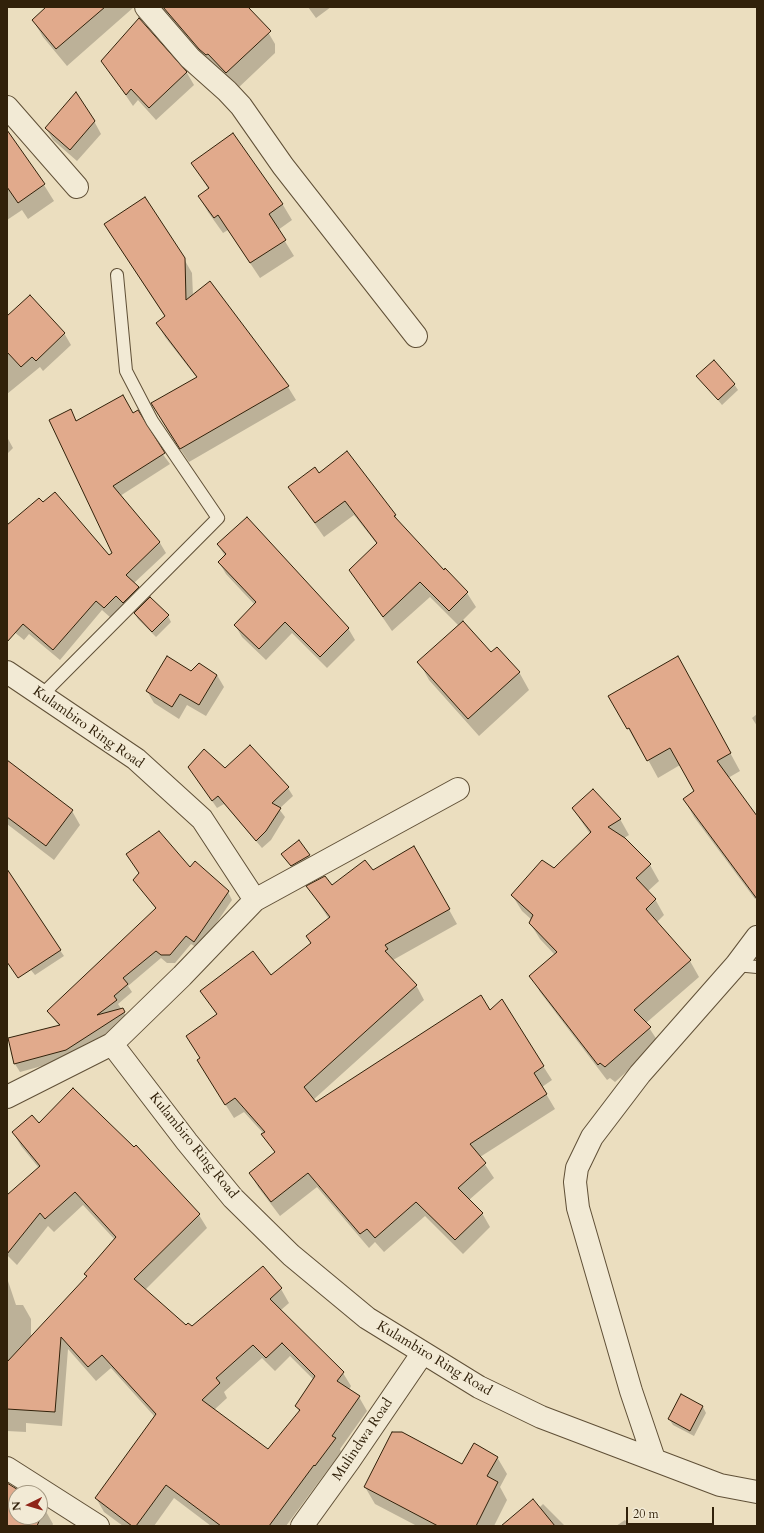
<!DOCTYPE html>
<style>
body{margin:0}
#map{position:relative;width:764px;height:1533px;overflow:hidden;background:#ebdebf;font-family:Cardo,serif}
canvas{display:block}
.frame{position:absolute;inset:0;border:8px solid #31210a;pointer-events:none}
.north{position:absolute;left:8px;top:1485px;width:40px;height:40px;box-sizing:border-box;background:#f2ead5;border:1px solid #a59a84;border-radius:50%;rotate:265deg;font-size:11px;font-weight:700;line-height:16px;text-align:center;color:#31210a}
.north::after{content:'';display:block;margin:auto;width:14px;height:18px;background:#8f2418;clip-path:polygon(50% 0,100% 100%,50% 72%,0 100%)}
.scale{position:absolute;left:626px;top:1507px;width:88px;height:18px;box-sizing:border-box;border:2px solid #31210a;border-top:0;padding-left:5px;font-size:12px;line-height:14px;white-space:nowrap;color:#31210a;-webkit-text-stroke:3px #f2ead5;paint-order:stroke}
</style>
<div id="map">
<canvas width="764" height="1533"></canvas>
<div class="frame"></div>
<div class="north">N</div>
<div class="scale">20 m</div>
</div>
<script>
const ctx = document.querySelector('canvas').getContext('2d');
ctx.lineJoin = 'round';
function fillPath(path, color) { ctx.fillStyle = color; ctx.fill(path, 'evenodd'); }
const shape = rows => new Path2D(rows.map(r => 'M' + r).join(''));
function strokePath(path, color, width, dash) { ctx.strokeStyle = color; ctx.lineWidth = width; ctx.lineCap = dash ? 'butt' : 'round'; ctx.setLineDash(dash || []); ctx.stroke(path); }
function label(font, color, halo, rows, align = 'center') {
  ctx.font = font + ' Cardo,serif'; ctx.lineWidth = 3; ctx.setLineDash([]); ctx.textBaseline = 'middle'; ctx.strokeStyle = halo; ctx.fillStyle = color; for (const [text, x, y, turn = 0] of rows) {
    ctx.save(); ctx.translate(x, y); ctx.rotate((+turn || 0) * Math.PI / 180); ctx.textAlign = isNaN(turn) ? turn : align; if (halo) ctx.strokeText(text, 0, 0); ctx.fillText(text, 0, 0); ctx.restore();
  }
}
fillPath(shape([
 [48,7,134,7,67,66,43,37,33,20],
 [161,7,247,7,265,27,275,44,275,53,236,90,216,72,166,16],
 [308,7,331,7,316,18],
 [139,19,187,73,194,85,156,120,138,100,133,106,103,62],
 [94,121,101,134,77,161,53,140,46,128],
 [7,134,44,185,54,201,28,219,22,210,7,220],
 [232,134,283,205,292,220,278,230,294,256,260,278,228,230,223,233,208,212,199,197,209,190,192,163],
 [105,225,184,259,192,273,193,296,210,283,288,387,296,400,189,462,168,431,152,403,197,378,165,337,157,323,165,317],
 [7,318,64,333,71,345,43,371,40,367,7,394],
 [698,376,734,384,738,390,722,405],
 [70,411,77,422,133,414,170,464,120,496,160,543,166,553,134,583,144,598,130,613,122,605,111,618,102,610,60,660,29,634,24,640,7,626,7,526,109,556,113,553],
 [7,437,13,448,7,454],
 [319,474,395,515,401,526,444,571,467,593,476,607,462,621,491,654,519,672,529,690,479,736,429,680,419,662,459,626,430,597,392,631,350,570,377,544,354,515,324,537,289,487],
 [218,545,348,628,355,640,327,668,292,633,266,660,242,637,235,625,255,605,226,574,219,562,225,556],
 [135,614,168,616,171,622,156,637,138,619],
 [191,672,217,675,224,687,206,716,187,705,179,719,154,703,147,691],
 [688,675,740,771,728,778,757,817,757,898,755,899,694,817,684,799,695,791,680,765,658,778,640,745,638,746,610,696],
 [757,714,757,726,752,718],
 [7,762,72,811,80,825,54,860,7,824],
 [225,770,288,788,293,796,279,809,285,817,271,840,262,848,224,804,217,808,194,775],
 [573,809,620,819,629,835,624,838,650,865,659,881,647,892,655,899,664,915,657,922,690,961,699,977,646,1023,659,1043,615,1082,610,1078,607,1080,540,992,531,976,555,955,540,939,530,923,532,920,522,911,512,895,554,869,590,834],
 [299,841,313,862,295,871,286,860],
 [414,847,457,924,393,960,416,985,424,1000,313,1100,316,1104,490,1011,543,1066,552,1080,542,1087,555,1109,480,1157,494,1178,469,1200,482,1213,490,1227,463,1254,425,1216,384,1252,375,1242,369,1248,317,1187,280,1216,258,1187,250,1173,275,1153,264,1134,244,1112,234,1118,206,1074,201,1058,217,1015,202,992,271,976,312,944,329,919,308,887,332,887,373,871],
 [190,869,228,892,232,900,199,949,191,944,175,963,167,963,161,958,128,986,132,992,118,1004,129,1020,71,1058,20,1072,15,1064,59,1026,48,1011,156,909,134,880],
 [7,874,64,956,35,975,7,941],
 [39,1125,199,1215,207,1228,145,1290,186,1326,192,1328,263,1268,281,1289,289,1303,281,1310,343,1373,351,1386,349,1390,359,1397,367,1411,340,1449,341,1452,286,1526,211,1526,174,1498,154,1526,123,1526,104,1512,96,1498,155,1417,111,1368,96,1381,68,1349,62,1426,26,1423,26,1432,7,1431,7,1278,16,1305,23,1305,31,1319,31,1338,87,1277,85,1274,115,1240,83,1205,54,1232,48,1226,17,1265,7,1255,7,1197,39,1168,21,1146,13,1132],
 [290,1356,314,1380,296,1406,300,1413,269,1450,214,1410,227,1398,224,1392,262,1358,275,1371],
 [682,1396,703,1407,706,1413,694,1436,673,1425,669,1419],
 [497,1457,507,1474,500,1487,507,1500,494,1526,417,1526,375,1504,365,1487],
 [7,1484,21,1493,16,1493,16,1517,40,1517,40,1505,44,1508,53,1524,52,1526,7,1526],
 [543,1504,565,1526,513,1526,539,1508],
 [625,1520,630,1526,616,1526]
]), '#0003');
const building = shape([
 [46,7,105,7,56,49,32,20,46,7],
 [163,7,248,7,271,31,226,73,208,54,206,55,199,49,163,7],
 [139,18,187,72,149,108,131,89,126,95,101,61,139,18],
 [76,92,95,121,70,150,45,128,76,92],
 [7,130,45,184,18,203,7,187,7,130],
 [233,133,283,204,269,214,286,240,250,263,218,215,214,218,198,196,209,188,191,163,233,133],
 [145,197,185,258,186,300,210,281,289,386,180,449,151,403,197,377,156,323,165,316,104,224,145,197],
 [30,295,65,333,36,361,32,357,21,367,7,352,7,316,30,295],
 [714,360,735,384,718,400,696,376,714,360],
 [123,395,133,413,138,410,165,453,113,486,160,542,126,575,139,587,123,603,116,596,104,608,96,601,53,650,23,624,7,642,7,525,39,498,43,502,55,492,109,555,112,553,49,420,71,409,76,421,123,395],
 [347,451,396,515,394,516,444,570,445,568,468,592,449,611,420,582,383,617,349,570,377,543,345,501,315,523,288,487,315,467,319,473,347,451],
 [247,517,349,628,320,657,285,622,259,649,234,625,256,602,218,562,226,554,217,544,247,517],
 [150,597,169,615,152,632,134,613,150,597],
 [463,621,491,652,497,647,520,672,468,719,417,662,463,621],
 [167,656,191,671,199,663,217,675,199,705,180,694,172,707,146,691,167,656],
 [678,656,731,753,717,761,757,816,757,899,683,799,694,791,670,748,647,761,629,728,627,729,608,696,678,656],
 [250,745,289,787,272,803,281,808,266,831,256,841,218,796,212,801,188,767,204,749,225,768,250,745],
 [7,760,73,810,46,846,7,817,7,760],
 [593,789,621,819,608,827,625,838,651,864,636,878,656,899,646,909,691,960,634,1010,651,1027,605,1067,600,1063,598,1065,529,976,557,952,529,923,533,915,511,895,542,860,554,868,591,832,572,808,593,789],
 [159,831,190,867,195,861,229,891,194,942,186,936,170,955,161,955,156,951,123,978,128,984,114,996,117,1000,97,1015,123,1008,125,1012,66,1050,14,1064,8,1038,60,1025,47,1011,156,908,133,880,139,873,126,854,159,831],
 [299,840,310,855,291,866,281,854,299,840],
 [414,846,450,909,385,945,388,949,385,951,417,985,304,1087,316,1102,481,995,490,1010,502,999,544,1066,534,1073,547,1094,470,1144,486,1163,458,1188,483,1213,455,1240,416,1202,375,1238,367,1229,360,1234,308,1173,271,1202,249,1173,275,1152,261,1134,265,1132,235,1098,225,1105,197,1060,200,1058,186,1036,217,1014,200,991,253,951,271,975,311,943,306,936,330,917,306,886,325,876,332,885,365,860,373,870,414,846],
 [7,869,61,950,18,978,7,962,7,869],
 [73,1088,134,1147,136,1145,200,1214,134,1279,186,1325,188,1323,192,1326,263,1266,282,1288,270,1299,344,1372,337,1381,360,1396,332,1436,336,1438,315,1466,314,1465,269,1526,221,1526,166,1485,136,1526,132,1526,95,1498,156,1414,102,1355,88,1367,61,1337,55,1412,7,1409,7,1362,87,1276,84,1274,116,1237,75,1192,45,1219,40,1213,7,1254,7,1195,40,1166,12,1132,32,1115,39,1123,73,1088],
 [282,1343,315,1376,295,1406,300,1410,268,1449,202,1400,220,1383,216,1378,253,1345,266,1358,282,1343],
 [681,1394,703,1406,690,1431,668,1419,681,1394],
 [392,1432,402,1432,462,1464,474,1443,498,1457,487,1476,498,1482,476,1526,438,1526,364,1487,392,1432],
 [7,1483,23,1493,16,1493,16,1517,40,1517,40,1504,45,1507,37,1526,7,1526,7,1483],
 [533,1499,555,1526,501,1526,533,1499]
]);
fillPath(building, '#e1aa8c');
strokePath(building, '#31210a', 1);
const service = shape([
 [42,695,218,518,152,421,126,371,117,275],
 [736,965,757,967]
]);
const minor = shape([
 [146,7,190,58,227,91,241,106,283,166,416,336],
 [7,107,77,187],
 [7,672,136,759,202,819,255,900,182,976,112,1044,7,1097],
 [255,900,458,789],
 [112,1044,187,1142,233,1198,291,1255,367,1318,479,1387,541,1417,720,1485,757,1492],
 [654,1459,631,1391,578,1208,575,1182,577,1168,592,1137,640,1074,736,965,757,937],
 [7,1468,98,1526],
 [302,1526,349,1461,422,1354]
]);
strokePath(service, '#605037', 14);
strokePath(minor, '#605037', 24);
strokePath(service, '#f2ead5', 12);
strokePath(minor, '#f2ead5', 22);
label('14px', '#31210a', '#f2ead5', [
 ["Kulambiro Ring Road",88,728,35],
 ["Kulambiro Ring Road",193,1146,51],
 ["Kulambiro Ring Road",434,1359,31],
 ["Mulindwa Road",363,1440,-56]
]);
</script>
